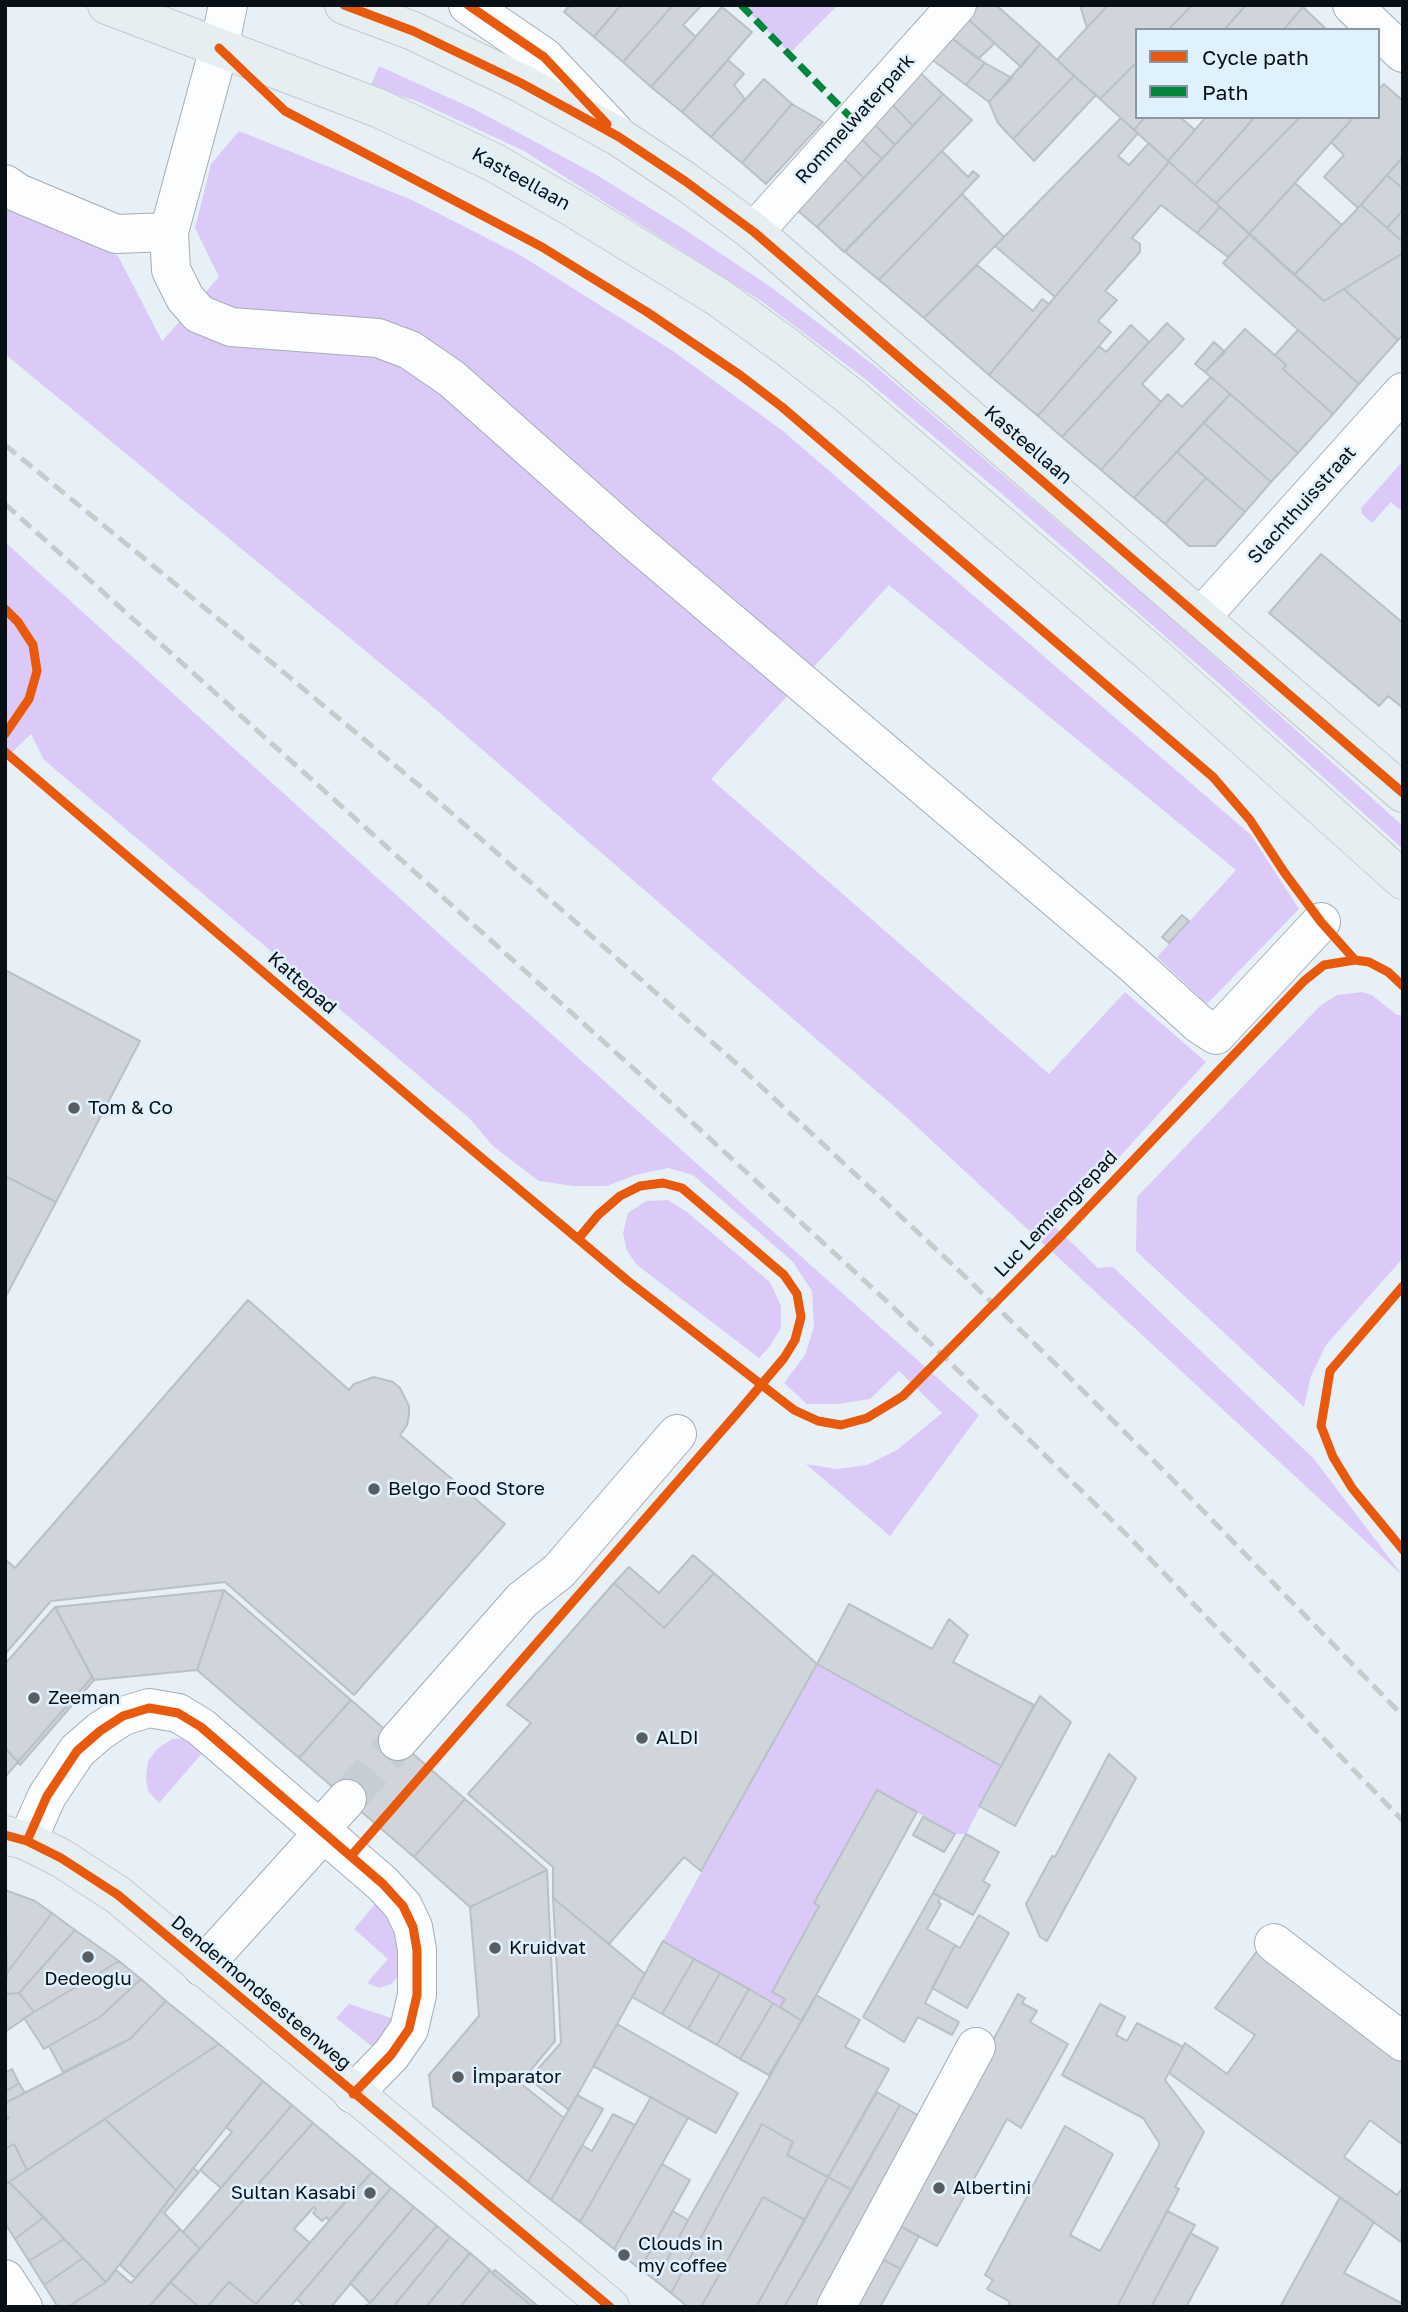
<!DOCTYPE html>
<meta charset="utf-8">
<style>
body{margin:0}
#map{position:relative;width:1408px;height:2312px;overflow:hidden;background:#e7f0f7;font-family:"Golos Text",sans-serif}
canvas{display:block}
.frame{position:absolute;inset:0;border:7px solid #080f15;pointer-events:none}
.legend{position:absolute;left:1135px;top:28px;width:245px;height:91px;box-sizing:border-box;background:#e0f1fe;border:2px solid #8a97a1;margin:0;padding:9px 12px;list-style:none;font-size:21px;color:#080f15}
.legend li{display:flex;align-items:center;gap:14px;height:35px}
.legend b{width:35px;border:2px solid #8a97a1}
</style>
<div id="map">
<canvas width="1408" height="2312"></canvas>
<div class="frame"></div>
<ul class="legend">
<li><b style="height:9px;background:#e8590c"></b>Cycle path</li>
<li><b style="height:9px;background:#00873e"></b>Path</li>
</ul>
</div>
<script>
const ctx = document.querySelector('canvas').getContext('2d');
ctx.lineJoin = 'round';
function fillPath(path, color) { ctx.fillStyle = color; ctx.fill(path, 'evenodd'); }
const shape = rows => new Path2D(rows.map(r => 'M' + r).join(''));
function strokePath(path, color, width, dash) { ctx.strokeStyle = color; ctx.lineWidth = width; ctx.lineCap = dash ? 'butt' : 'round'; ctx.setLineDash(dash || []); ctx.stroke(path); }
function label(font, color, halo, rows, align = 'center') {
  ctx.font = font + ' "Golos Text",sans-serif'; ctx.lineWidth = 5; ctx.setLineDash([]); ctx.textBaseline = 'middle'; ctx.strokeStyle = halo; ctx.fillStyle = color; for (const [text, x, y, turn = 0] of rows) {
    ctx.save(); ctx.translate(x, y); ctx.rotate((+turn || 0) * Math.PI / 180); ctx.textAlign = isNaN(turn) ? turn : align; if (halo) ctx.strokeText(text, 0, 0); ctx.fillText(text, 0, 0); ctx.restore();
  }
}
fillPath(shape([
 [742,5,838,5,790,53],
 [379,66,474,109,595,174,687,231,768,285,875,366,1172,619,1403,826,1403,849,1221,685,1002,494,864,378,764,303,524,151,417,101,370,87],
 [239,131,412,200,520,255,673,351,783,431,1251,835,1299,909,1207,1004,1157,957,1236,870,889,585,711,779,1049,1074,1125,992,1206,1062,1111,1166,1103,1160,1049,1221,1098,1268,1113,1267,1314,1459,1403,1576,904,1115,425,700,5,354,5,193,118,256,162,341,219,277,195,228,211,164],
 [1403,461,1403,512,1391,502,1372,523,1362,514,1361,508],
 [5,542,455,948,979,1415,890,1536,806,1464,837,1469,867,1465,897,1450,942,1413,899,1371,870,1399,837,1404,807,1404,784,1383,805,1355,814,1327,812,1291,793,1262,693,1175,668,1168,635,1175,607,1186,573,1186,539,1181,494,1147,469,1118,44,760,31,734,5,759],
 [1362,992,1372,995,1397,1015,1403,1015,1403,1258,1326,1345,1311,1376,1304,1407,1136,1251,1137,1197,1320,1006,1337,995],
 [668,1200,687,1212,770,1282,781,1306,781,1328,770,1346,759,1358,637,1265,627,1251,623,1233,628,1213,646,1201],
 [817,1664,1001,1766,966,1834,955,1834,877,1790,815,1903,819,1906,772,1991,785,1999,780,2007,663,1941],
 [188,1738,205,1750,159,1803,148,1791,146,1778,148,1761,157,1749,172,1739],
 [379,1899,398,1930,400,1968,398,1977,391,1984,379,1988,367,1983,388,1959,354,1929],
 [349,2004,391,2018,393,2022,375,2049,336,2018]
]), '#dbcaf8');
const building = shape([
 [570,5,621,5,594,37,564,12,570,5],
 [621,5,673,5,623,62,594,37,621,5],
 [673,5,701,6,683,25,696,37,651,87,623,62,673,5],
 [969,5,996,5,1040,44,1021,67,961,13,969,5],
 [1080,5,1108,5,1087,28,1080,5],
 [1108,5,1192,5,1168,30,1137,30,1137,62,1100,99,1057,60,1108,5],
 [1192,5,1246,5,1224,30,1168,30,1192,5],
 [1246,5,1302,5,1303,7,1283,30,1224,30,1246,5],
 [722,7,752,32,682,112,651,87,722,7],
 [1303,7,1327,30,1283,30,1303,7],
 [961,13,995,43,978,59,945,33,961,13],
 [945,33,985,63,966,85,926,55,945,33],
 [1040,44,1074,76,1013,139,998,123,989,102,1040,44],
 [728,60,744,74,734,85,745,99,711,137,682,112,728,60],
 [1137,62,1137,117,1145,117,1134,130,1100,99,1137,62],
 [985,63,1012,78,989,102,966,85,985,63],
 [917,70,943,94,913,126,887,99,917,70],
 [1074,76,1096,95,1034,161,1013,139,1074,76],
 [764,79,792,104,742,163,711,137,764,79],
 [1384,84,1403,101,1403,157,1358,208,1324,177,1344,155,1331,142,1354,117,1378,117,1378,90,1384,84],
 [943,94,972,120,844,252,817,227,943,94],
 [887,99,913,126,895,145,869,119,887,99],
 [792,104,823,122,766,184,742,163,792,104],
 [1145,117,1180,117,1195,130,1168,161,1134,130,1145,117],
 [1206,117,1252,117,1253,119,1195,185,1168,161,1206,117],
 [1255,117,1300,117,1216,203,1195,185,1255,117],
 [1300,117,1354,117,1249,234,1216,203,1300,117],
 [1121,118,1138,133,1118,156,1129,165,1149,143,1169,162,1055,297,995,246,1121,118],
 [869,119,895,145,882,159,856,134,869,119],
 [856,134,882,159,864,178,839,154,856,134],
 [942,151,968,177,973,171,979,176,879,280,845,252,942,151],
 [1403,157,1403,189,1387,175,1403,157],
 [843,158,864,178,817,227,791,205,843,158],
 [1169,162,1220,207,1197,233,1161,205,1132,238,1140,244,1140,252,1105,291,1117,300,1098,321,1111,332,1038,416,989,375,1169,162],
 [1387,175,1403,189,1403,210,1387,228,1361,205,1387,175],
 [1295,183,1342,225,1294,275,1249,234,1295,183],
 [962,194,1004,237,924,318,879,280,962,194],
 [1361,205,1403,242,1403,253,1324,301,1294,275,1361,205],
 [1220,207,1250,234,1228,257,1197,233,1220,207],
 [1403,210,1403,242,1387,228,1403,210],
 [1250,234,1324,301,1344,289,1398,340,1359,384,1223,263,1250,234],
 [1403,253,1403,335,1398,340,1344,289,1403,253],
 [977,265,1033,311,1042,299,1049,304,989,375,924,318,977,265],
 [1167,323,1184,339,1142,384,1161,402,1101,470,1062,437,1167,323],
 [1131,325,1149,342,1062,437,1038,416,1099,346,1106,352,1131,325],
 [1245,329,1286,365,1283,369,1333,414,1298,453,1205,372,1245,329],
 [1298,330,1359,384,1333,414,1283,369,1286,365,1275,355,1298,330],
 [1214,342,1225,352,1205,372,1195,364,1214,342],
 [1211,377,1230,394,1134,498,1101,470,1168,394,1182,407,1211,377],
 [1230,394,1298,453,1271,482,1204,423,1230,394],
 [1204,423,1271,482,1245,512,1177,452,1204,423],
 [1177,452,1206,478,1165,524,1134,498,1177,452],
 [1206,478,1245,512,1215,546,1189,546,1165,524,1206,478],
 [1321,554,1403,623,1403,708,1388,696,1379,706,1269,613,1321,554],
 [1182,915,1189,921,1169,943,1162,937,1182,915],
 [5,970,140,1041,56,1202,5,1176,5,970],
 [5,1176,56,1202,5,1298,5,1176],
 [248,1300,349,1390,354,1384,374,1377,393,1382,400,1388,409,1406,409,1415,407,1425,400,1435,505,1524,354,1695,225,1582,51,1601,5,1654,5,1559,15,1568,248,1300],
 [693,1555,714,1573,664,1628,614,1583,629,1567,659,1593,693,1555],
 [714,1573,817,1664,701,1871,684,1857,609,1944,553,1898,553,1867,468,1794,531,1723,507,1705,614,1583,664,1628,714,1573],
 [224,1590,197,1670,94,1680,55,1607,224,1590],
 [224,1590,351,1700,299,1758,197,1670,224,1590],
 [849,1604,932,1649,949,1619,968,1635,953,1662,1034,1705,1001,1766,817,1664,849,1604],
 [55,1607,92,1677,18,1762,5,1748,5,1664,55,1607],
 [92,1677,94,1680,20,1765,18,1762,92,1677],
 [1040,1696,1071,1722,1015,1826,979,1806,1040,1696],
 [351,1700,465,1799,414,1857,299,1758,351,1700],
 [5,1748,18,1762,5,1777,5,1748],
 [1109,1754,1136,1778,1047,1941,1040,1937,1026,1904,1052,1856,1055,1857,1109,1754],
 [877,1790,917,1812,802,2021,780,2007,785,1999,772,1992,819,1906,814,1903,877,1790],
 [465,1799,547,1870,470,1907,414,1857,465,1799],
 [923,1817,955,1834,944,1852,913,1835,923,1817],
 [966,1834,999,1852,983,1881,990,1885,973,1915,933,1893,966,1834],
 [547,1870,555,2041,520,2083,564,2118,528,2182,433,2106,429,2075,479,2016,470,1907,547,1870],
 [5,1890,35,1901,52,1913,7,1973,5,1890],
 [933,1893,941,1897,938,1902,941,1904,927,1929,955,1945,925,2003,959,2022,952,2035,918,2017,904,2042,863,2017,933,1893],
 [553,1898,645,1974,569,2110,529,2079,561,2043,553,1898],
 [52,1913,75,1930,19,1993,5,1994,7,1973,52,1913],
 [979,1915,1009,1933,967,2008,932,1988,955,1945,960,1948,979,1915],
 [75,1930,119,1961,34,2012,19,1993,75,1930],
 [663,1941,694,1959,662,2014,632,1997,663,1941],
 [1257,1951,1403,2058,1403,2145,1370,2120,1344,2157,1397,2195,1403,2187,1401,2242,1169,2073,1185,2043,1227,2074,1255,2035,1215,2008,1257,1951],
 [694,1959,720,1973,688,2029,662,2014,694,1959],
 [119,1961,141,1979,100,2017,44,2049,24,2018,119,1961],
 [720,1973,749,1989,717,2045,688,2029,720,1973],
 [141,1979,166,2001,130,2039,63,2072,49,2046,100,2017,141,1979],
 [749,1989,773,2003,740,2059,717,2045,749,1989],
 [19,1993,34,2012,5,2032,5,1994,19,1993],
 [1018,1994,1025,1998,1022,2003,1037,2011,1030,2022,1068,2044,1021,2128,1007,2119,937,2246,894,2223,1018,1994],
 [816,1995,860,2020,845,2047,889,2069,828,2177,787,2155,793,2142,762,2124,671,2293,656,2281,688,2220,816,1995],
 [166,2001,219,2044,27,2170,14,2144,5,2149,5,2120,9,2118,5,2113,5,2103,130,2039,166,2001],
 [773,2003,802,2021,769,2075,740,2059,773,2003],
 [1100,2004,1125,2017,1116,2035,1127,2041,1137,2023,1183,2047,1165,2080,1204,2132,1175,2187,1179,2189,1117,2307,1007,2307,1010,2302,987,2289,993,2280,985,2275,1065,2126,1113,2154,1070,2235,1100,2251,1160,2144,1143,2118,1062,2075,1100,2004],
 [617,2024,738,2093,716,2133,593,2066,617,2024],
 [219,2044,263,2081,176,2190,105,2119,219,2044],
 [12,2069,19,2083,5,2092,5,2073,12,2069],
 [263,2081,292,2105,221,2188,200,2170,232,2132,226,2127,263,2081],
 [19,2083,25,2093,5,2103,5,2092,19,2083],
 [877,2092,900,2105,852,2190,828,2177,877,2092],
 [577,2095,603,2109,551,2200,528,2182,577,2095],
 [651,2097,688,2118,614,2249,580,2222,651,2097],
 [292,2105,313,2123,200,2249,183,2232,292,2105],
 [900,2105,928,2121,827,2307,784,2307,900,2105],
 [613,2114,635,2125,580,2222,551,2200,582,2145,592,2151,613,2114],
 [105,2119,176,2190,106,2282,9,2182,105,2119],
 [313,2123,372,2172,329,2220,326,2217,322,2221,313,2213,316,2209,314,2207,294,2229,310,2243,256,2304,229,2282,207,2307,199,2307,170,2282,313,2123],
 [762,2124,793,2142,787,2155,828,2177,805,2220,763,2197,701,2307,688,2307,671,2293,762,2124],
 [14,2144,27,2170,5,2185,5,2149,14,2144],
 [662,2164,690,2180,640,2269,614,2249,662,2164],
 [193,2168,199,2172,164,2213,180,2229,135,2278,120,2265,193,2168],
 [372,2172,391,2188,290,2307,207,2307,229,2282,256,2304,372,2172],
 [828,2177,852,2190,784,2307,756,2307,828,2177],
 [9,2182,44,2217,15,2239,5,2223,5,2185,9,2182],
 [391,2188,414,2207,331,2307,305,2307,297,2299,391,2188],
 [763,2197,805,2220,756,2307,701,2307,763,2197],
 [1340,2197,1374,2222,1344,2273,1403,2304,1403,2307,1280,2307,1340,2197],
 [414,2207,437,2226,370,2303,350,2283,414,2207],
 [673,2211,688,2220,656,2281,640,2269,673,2211],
 [1167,2211,1195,2225,1151,2307,1117,2307,1167,2211],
 [44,2217,64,2239,29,2261,15,2239,44,2217],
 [894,2223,919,2236,901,2269,876,2256,894,2223],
 [437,2226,450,2237,393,2307,363,2307,370,2303,437,2226],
 [180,2229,200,2249,149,2307,68,2307,106,2282,116,2270,131,2283,180,2229],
 [1190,2233,1218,2248,1186,2307,1151,2307,1190,2233],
 [450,2237,470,2253,426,2307,393,2307,450,2237],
 [64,2239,83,2258,44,2285,29,2261,64,2239],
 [470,2253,490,2270,460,2307,426,2307,470,2253],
 [876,2256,901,2269,880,2307,848,2307,876,2256],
 [83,2258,106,2282,68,2307,58,2307,44,2285,83,2258],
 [490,2270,492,2273,533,2307,460,2307,490,2270],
 [495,2270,539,2307,533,2307,492,2273,495,2270],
 [170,2282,199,2307,149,2307,170,2282]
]);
fillPath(building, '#d0d5dc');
strokePath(building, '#bac0c7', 2);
strokePath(shape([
 [347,1799,398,1741]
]), '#c6ced5', 38, [38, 19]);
const minor = shape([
 [228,5,219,48,169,232,171,270,185,298,199,314,231,327,378,338,410,350,452,379,629,536,1132,963,1199,1024,1216,1035,1321,922],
 [468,5,544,57,613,130],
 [1352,5,1378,30],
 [1378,30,1403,53],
 [5,184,18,193,116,234,169,232],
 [754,232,957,5],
 [1201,617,1403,392],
 [398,1741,522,1600,559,1571,677,1434],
 [27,1841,47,1796,77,1751,100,1731,123,1716,149,1708,178,1713,201,1727,383,1884,403,1906,413,1927,417,1950,417,1995,409,2029,391,2055,353,2094],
 [1274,1943,1403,2042],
 [202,1967,316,1841,320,1829,347,1799],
 [5,2279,23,2307],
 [836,2307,976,2047]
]);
const major = shape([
 [107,5,378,108,493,162,575,209,718,297,787,347,851,397,1156,658,1403,880],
 [344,5,413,31,521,83,619,137,685,181,754,232,1403,793],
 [5,1835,27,1841,61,1858,118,1895,610,2307]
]);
strokePath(minor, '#a6adb3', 40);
strokePath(major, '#c5c9cd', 40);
strokePath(minor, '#fbfdfe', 38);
strokePath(major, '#e5eff2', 38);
strokePath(shape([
 [5,445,276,666,439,802,737,1064,953,1265,1067,1375,1174,1481,1403,1716],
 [5,504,633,1068,893,1307,1129,1537,1403,1821]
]), '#c8cbcc', 5, [14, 7]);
strokePath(shape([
 [741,5,854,121]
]), '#00873e', 7, [14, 7]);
strokePath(shape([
 [344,5,413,31,521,83,619,137,685,181,754,232,1403,793],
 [468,5,544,57,607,124],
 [219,48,285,111,542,247,647,312,740,375,782,407,1213,777,1250,820,1284,872,1321,922,1355,960],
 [5,609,18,622,33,645,37,671,29,699,5,734],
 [5,752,427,1112,628,1281,794,1410,818,1421,841,1425,867,1418,903,1396,1063,1234,1304,981,1324,965,1355,960,1369,962,1388,972,1403,986],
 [1403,1286,1330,1371,1321,1426,1333,1457,1352,1488,1403,1550],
 [5,1835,27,1841,61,1858,118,1895,610,2307],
 [27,1841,47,1796,77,1751,100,1731,123,1716,149,1708,178,1713,201,1727,383,1884,403,1906,413,1927,417,1950,417,1995,409,2029,391,2055,353,2094],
 [351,1856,739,1411,784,1358,795,1340,801,1317,797,1294,784,1275,682,1188,663,1183,640,1186,620,1196,598,1215,578,1239]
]), '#e8590c', 9);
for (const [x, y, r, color] of [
 [74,1108,7,"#565e64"],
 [374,1489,7,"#565e64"],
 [34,1698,7,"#565e64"],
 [642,1738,7,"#565e64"],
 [495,1948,7,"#565e64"],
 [88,1957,7,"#565e64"],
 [458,2077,7,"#565e64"],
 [939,2188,7,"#565e64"],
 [370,2193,7,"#565e64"],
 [624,2255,7,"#565e64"]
]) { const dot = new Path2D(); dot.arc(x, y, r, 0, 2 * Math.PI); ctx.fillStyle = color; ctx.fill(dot); strokePath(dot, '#e0f1fe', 2.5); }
label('19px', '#080f15', '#e0f1fe', [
 ["Rommelwaterpark",855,119,-48],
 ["Kasteellaan",521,179,29],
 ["Kasteellaan",1028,445,41],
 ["Slachthuisstraat",1302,505,-48],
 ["Kattepad",302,983,41],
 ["Luc Lemiengrepad",1056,1214,-46],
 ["Dendermondsesteenweg",261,1993,40]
]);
label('19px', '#080f15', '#e0f1fe', [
 ["Tom & Co",88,1108],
 ["Belgo Food Store",388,1489],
 ["Zeeman",48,1698],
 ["ALDI",656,1738],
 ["Kruidvat",509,1948],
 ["Dedeoglu",88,1979,"center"],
 ["İmparator",472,2077],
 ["Albertini",953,2188],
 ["Sultan Kasabi",356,2193,"right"],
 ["Clouds in",638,2244],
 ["my coffee",638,2266]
], 'left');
</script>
